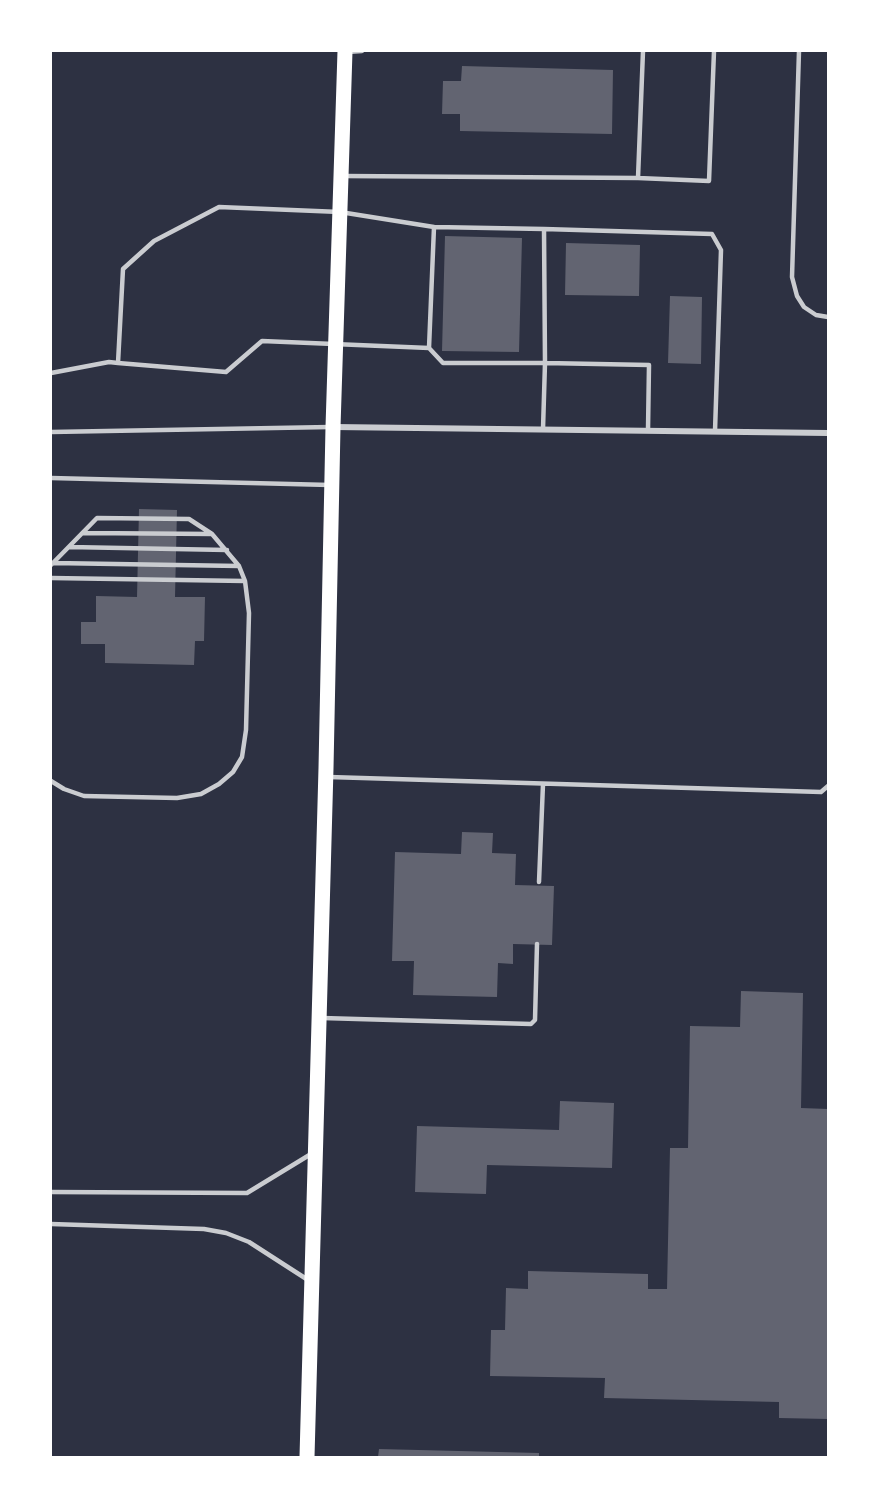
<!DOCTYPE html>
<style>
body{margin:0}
#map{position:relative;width:879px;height:1508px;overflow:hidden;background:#2d3142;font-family:Spectral,serif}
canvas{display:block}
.frame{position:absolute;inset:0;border:52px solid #fff;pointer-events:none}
</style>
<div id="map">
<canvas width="879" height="1508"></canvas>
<div class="frame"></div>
</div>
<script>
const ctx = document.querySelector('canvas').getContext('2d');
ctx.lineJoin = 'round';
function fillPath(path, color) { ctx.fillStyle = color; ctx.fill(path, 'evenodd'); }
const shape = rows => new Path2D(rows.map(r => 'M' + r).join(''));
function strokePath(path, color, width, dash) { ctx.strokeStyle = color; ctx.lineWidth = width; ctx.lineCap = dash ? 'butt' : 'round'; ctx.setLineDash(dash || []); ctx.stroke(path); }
fillPath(shape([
 [462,66,613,70,612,134,460,131,460,114,442,114,443,81,461,81],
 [445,236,522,238,519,352,442,351],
 [566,243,640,245,639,296,565,295],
 [670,296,702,297,701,364,668,363],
 [139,509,177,510,175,597,205,597,204,641,195,641,194,665,105,663,105,644,81,644,81,622,96,622,96,596,137,597],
 [462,832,493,833,492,853,516,854,515,885,554,886,552,945,513,944,513,964,498,963,497,997,413,995,414,961,392,961,395,852,461,854],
 [741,991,803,993,801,1108,828,1109,828,1419,779,1418,779,1402,604,1398,605,1378,490,1376,491,1330,505,1330,506,1288,528,1289,528,1271,648,1274,648,1289,667,1289,670,1148,688,1148,690,1026,740,1027],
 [560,1101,614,1103,612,1168,487,1165,486,1194,415,1192,417,1126,559,1130],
 [379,1449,539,1453,539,1457,378,1457]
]), '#626471');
strokePath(shape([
 [799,51,792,277,797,296,804,307,816,315,828,317],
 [347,52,362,51],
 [343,176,638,178,709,181,714,51],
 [638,178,643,51],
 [434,227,544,229,545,363,649,365,648,430],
 [544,229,712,234,721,250,715,431],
 [429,348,443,363,545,363,543,429],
 [51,373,109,362,118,363,226,372,262,341,429,348,434,227,340,212,219,207,154,241,123,269,118,363],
 [51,432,330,427],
 [51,478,330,485],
 [83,533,212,534],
 [69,547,227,550],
 [53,563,239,566],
 [51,565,97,518,189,519,212,534,239,566,245,581,249,613,246,730,242,757,233,772,219,784,201,794,177,798,84,796,64,789,51,781],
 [51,578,245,581],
 [329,777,821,792,828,786],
 [539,882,543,784],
 [322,1018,531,1024,535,1020,537,944],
 [51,1192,247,1193,311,1154],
 [51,1224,204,1229,226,1233,249,1242,308,1280]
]), '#caccd0', 4.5);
strokePath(shape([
 [334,427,828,433]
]), '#caccd0', 6);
strokePath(shape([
 [307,1457,326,768,333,427,345,51]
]), '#fff', 15);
</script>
